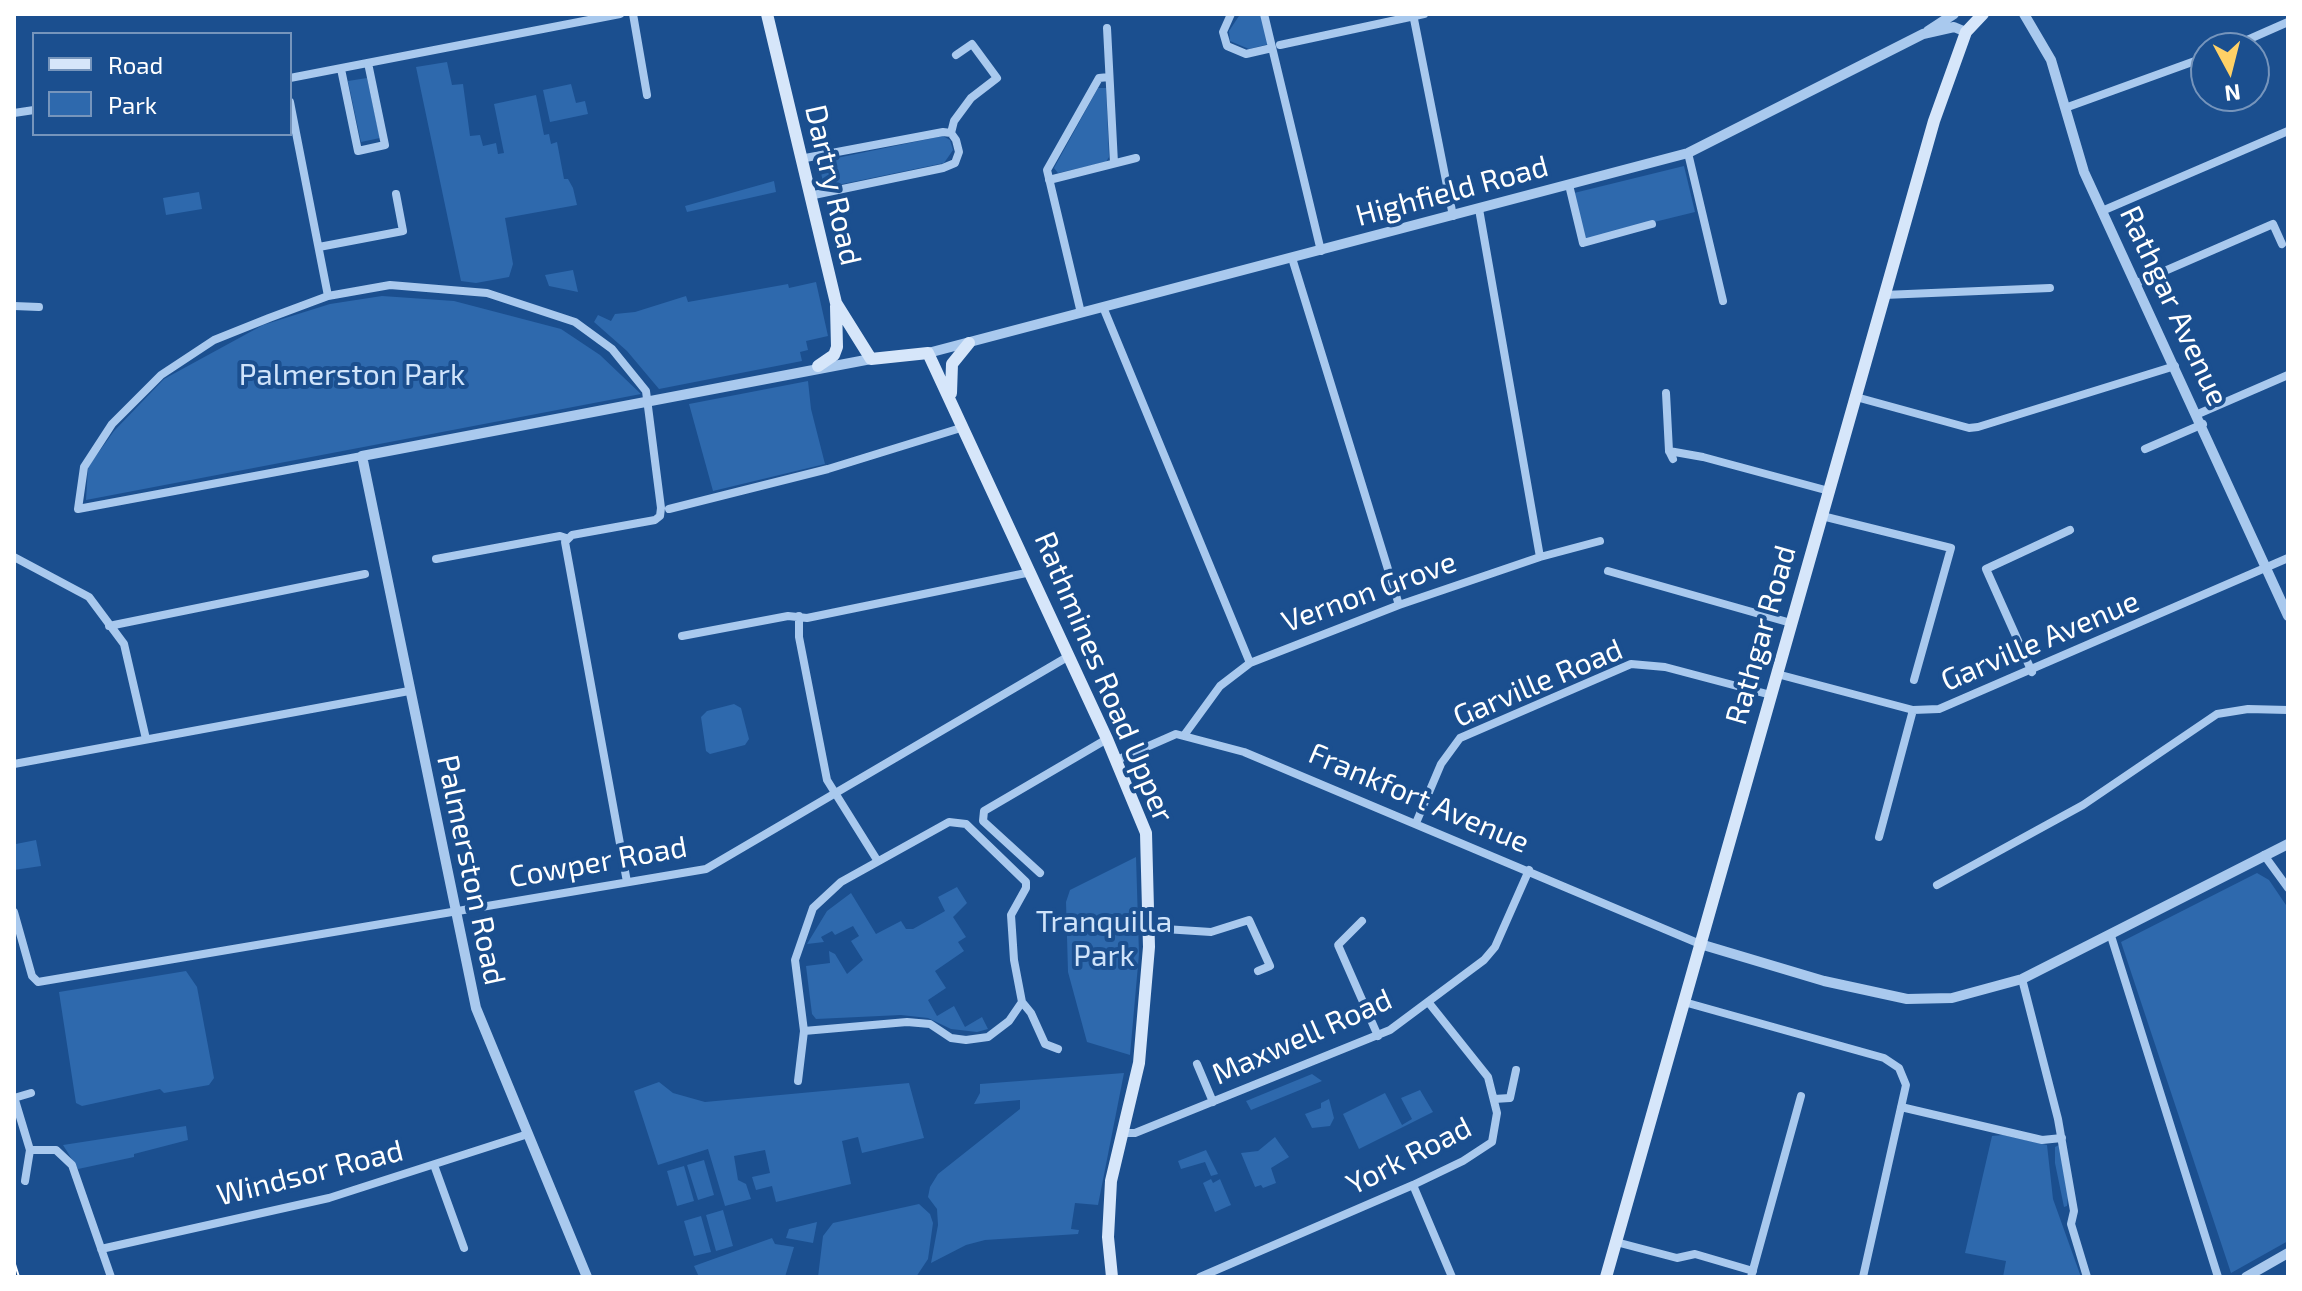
<!DOCTYPE html>
<style>
body{margin:0}
#map{position:relative;width:2302px;height:1291px;overflow:hidden;background:#1b4f8f;font-family:"Exo 2",sans-serif}
canvas{display:block}
.frame{position:absolute;inset:0;border:16px solid #fff;pointer-events:none}
.legend{position:absolute;left:32px;top:32px;width:260px;height:104px;box-sizing:border-box;background:#1b4f8f;border:2px solid #7695bc;margin:0;padding:10px 14px;list-style:none;font-size:24px;color:#fff}
.legend li{display:flex;align-items:center;gap:16px;height:40px}
.legend b{width:40px;border:2px solid #7695bc}
.north{position:absolute;left:2190px;top:32px;width:80px;height:80px;box-sizing:border-box;background:#1b4f8f;border:2px solid #7695bc;border-radius:50%;rotate:173deg;font-size:22px;font-weight:700;line-height:32px;text-align:center;color:#fff}
.north::after{content:'';display:block;margin:auto;width:28px;height:36px;background:#ffd166;clip-path:polygon(50% 0,100% 100%,50% 72%,0 100%)}
</style>
<div id="map">
<canvas width="2302" height="1291"></canvas>
<div class="frame"></div>
<ul class="legend">
<li><b style="height:10px;background:#d6e6fa"></b>Road</li>
<li><b style="height:22px;background:#2e69ad"></b>Park</li>
</ul>
<div class="north">N</div>
</div>
<script>
const ctx = document.querySelector('canvas').getContext('2d');
ctx.lineJoin = 'round';
function fillPath(path, color) { ctx.fillStyle = color; ctx.fill(path, 'evenodd'); }
const shape = rows => new Path2D(rows.map(r => 'M' + r).join(''));
function strokePath(path, color, width, dash) { ctx.strokeStyle = color; ctx.lineWidth = width; ctx.lineCap = dash ? 'butt' : 'round'; ctx.setLineDash(dash || []); ctx.stroke(path); }
function label(font, color, halo, rows, align = 'center') {
  ctx.font = font + ' "Exo 2",sans-serif'; ctx.lineWidth = 8; ctx.setLineDash([]); ctx.textBaseline = 'middle'; ctx.strokeStyle = halo; ctx.fillStyle = color; for (const [text, x, y, turn = 0] of rows) {
    ctx.save(); ctx.translate(x, y); ctx.rotate((+turn || 0) * Math.PI / 180); ctx.textAlign = isNaN(turn) ? turn : align; if (halo) ctx.strokeText(text, 0, 0); ctx.fillText(text, 0, 0); ctx.restore();
  }
}
fillPath(shape([
 [1261,14,1269,44,1249,49,1230,41,1229,31,1239,16],
 [447,62,452,85,463,84,470,136,480,135,483,146,496,143,498,154,504,153,494,104,536,95,544,135,549,134,551,144,557,142,564,179,568,179,573,188,577,205,505,218,513,264,509,277,476,283,461,281,416,67],
 [367,78,380,138,361,142,348,81],
 [571,84,576,103,585,101,588,114,550,122,543,90],
 [1098,88,1106,88,1109,157,1106,162,1058,173,1054,168],
 [943,136,950,140,953,150,944,163,833,186,823,182,820,168,827,160],
 [1684,166,1695,212,1585,239,1574,193],
 [774,181,776,192,687,212,685,206],
 [199,192,202,209,166,215,163,198],
 [573,270,578,292,549,286,545,275],
 [816,282,828,336,806,341,808,350,800,352,802,361,659,389,627,351,594,322,598,315,611,321,615,314,635,312,686,296,688,302,788,284,789,288],
 [382,296,454,301,561,329,600,355,641,394,86,500,88,467,114,431,164,379,263,325,330,304],
 [808,381,811,409,825,464,713,491,689,404],
 [734,704,741,708,749,739,745,745,710,754,706,751,701,717,707,711],
 [14,837,16,844,36,840,41,866,14,870],
 [1136,857,1139,954,1130,1055,1087,1042,1068,972,1066,902,1070,890],
 [2257,873,2269,880,2288,908,2288,1241,2231,1273,2121,942],
 [957,887,967,903,953,917,966,937,958,942,964,951,935,971,946,988,928,1000,937,1016,954,1006,965,1027,982,1017,988,1029,977,1032,951,1029,928,1018,901,1015,816,1019,812,1014,806,966,830,963,829,951,835,954,847,974,863,960,851,941,859,936,853,926,835,935,832,931,821,937,824,942,807,944,827,911,851,893,876,934,901,921,906,929,913,929,945,911,938,897],
 [186,971,197,987,214,1078,209,1085,164,1093,160,1089,82,1106,76,1103,59,992],
 [1124,1073,1098,1205,1075,1203,1071,1229,1079,1230,1078,1234,985,1240,966,1245,931,1263,938,1225,937,1209,928,1197,930,1187,938,1174,1020,1109,1020,1100,974,1104,980,1093,980,1084],
 [1312,1074,1322,1081,1251,1110,1246,1101],
 [659,1082,673,1093,705,1102,909,1083,924,1138,862,1153,858,1137,842,1141,851,1184,776,1202,772,1186,756,1190,752,1177,770,1173,765,1150,734,1156,738,1180,746,1184,751,1199,725,1206,708,1149,658,1165,634,1091],
 [1420,1090,1433,1112,1359,1149,1343,1114,1385,1093,1402,1125,1412,1119,1401,1098],
 [1329,1099,1334,1118,1330,1126,1312,1128,1305,1114,1321,1108,1321,1103],
 [186,1126,188,1140,134,1154,134,1157,78,1169,63,1145],
 [2003,1135,2047,1145,2053,1199,2081,1277,2003,1277,2006,1261,1965,1253,1992,1136],
 [1275,1137,1289,1157,1271,1168,1276,1183,1263,1188,1261,1185,1255,1187,1241,1153,1258,1151],
 [2059,1145,2068,1196,2067,1206,2064,1207,2055,1163,2055,1147],
 [1206,1150,1218,1174,1211,1176,1205,1162,1181,1169,1178,1161],
 [704,1160,714,1195,698,1200,687,1165],
 [684,1166,694,1201,677,1206,667,1171],
 [1211,1179,1213,1183,1220,1179,1231,1205,1215,1212,1203,1183],
 [919,1204,930,1214,933,1223,928,1259,916,1277,818,1277,823,1236,833,1223],
 [723,1210,733,1246,716,1251,706,1215],
 [701,1216,711,1252,694,1256,684,1221],
 [817,1222,813,1243,786,1238,789,1229],
 [772,1238,775,1244,794,1247,785,1277,699,1277,694,1266]
]), '#2e69ad');
strokePath(shape([
 [633,14,647,95],
 [1231,14,1223,32,1227,46,1246,54,1272,48],
 [1264,14,1321,251],
 [1413,14,1453,216],
 [1107,28,1114,163],
 [1280,45,1424,14],
 [2229,48,2288,22],
 [341,69,358,151,385,145,368,63],
 [290,78,620,14],
 [290,102,328,296],
 [2065,108,2206,57],
 [14,113,34,110],
 [951,133,954,121,971,98,997,78,972,44,956,55],
 [1688,153,1723,301],
 [800,159,943,132,951,133,956,140,959,152,955,163,943,168,809,196],
 [1049,180,1136,158],
 [1569,185,1583,243,1652,224],
 [1479,209,1540,557],
 [2102,211,2288,131],
 [319,247,403,231,396,194],
 [1292,258,1399,605],
 [2137,283,2273,224,2282,244],
 [1884,295,2050,288],
 [14,306,39,307],
 [1103,307,1250,663],
 [1081,313,1047,170,1099,78,1109,77],
 [1666,393,1669,451,1673,459],
 [1856,397,1969,428,1978,427,2175,366],
 [2198,414,2288,375],
 [2145,449,2203,424],
 [1669,451,1703,457,1829,491],
 [362,456,78,509,84,467,112,424,161,375,214,340,269,318,328,296,390,285,487,293,575,322,612,349,646,391,661,508,660,516,655,520,572,535,565,542,627,882],
 [669,509,828,469,964,427],
 [1822,516,1951,548,1914,680],
 [14,557,89,597,124,644,146,739],
 [436,559,560,536,566,538],
 [1608,571,1791,623],
 [799,616,799,637,827,780,877,860],
 [109,626,365,574],
 [682,636,788,616,807,618,1031,572],
 [2032,672,1986,569,2070,530],
 [1777,674,1913,710,1939,709,2288,558],
 [1185,734,1220,686,1250,663,1399,605,1540,557,1600,541],
 [1117,760,1176,734,1244,752,1700,944],
 [14,764,409,691],
 [1416,823,1441,764,1460,738,1631,664,1665,667,1771,695],
 [1879,837,1913,710],
 [2264,855,2288,888],
 [1040,873,983,821,984,811,1107,739],
 [1937,885,2083,805,2217,714,2248,709,2288,710],
 [14,912,32,976,38,982,706,869,1069,656],
 [1362,921,1338,945,1378,1036],
 [1149,928,1211,932,1249,920,1270,966,1258,971],
 [2111,936,2218,1277],
 [2022,979,2058,1119,2074,1211,2071,1224,2087,1277],
 [1684,1002,1884,1058,1899,1068,1906,1085,1863,1277],
 [804,1031,907,1022,930,1024,951,1038,966,1040,988,1037,1009,1021,1022,1002],
 [1197,1064,1213,1102],
 [798,1081,804,1031,795,960,813,908,841,882,949,822,966,824,1026,882,1026,888,1011,915,1014,960,1022,1002,1031,1013,1045,1044,1058,1049],
 [14,1097,30,1150,56,1150,72,1165,111,1277],
 [14,1098,31,1093],
 [1494,1099,1510,1098,1516,1070],
 [1901,1107,2042,1140,2062,1138],
 [1121,1133,1135,1133,1390,1030,1484,960,1495,947,1529,870],
 [434,1165,464,1248],
 [25,1181,30,1150],
 [1413,1185,1452,1277],
 [1616,1242,1677,1258,1695,1254,1753,1271],
 [101,1249,329,1198,528,1134],
 [1200,1277,1413,1185,1463,1161,1492,1142,1497,1113,1488,1077,1429,1003],
 [1751,1277,1801,1096]
]), '#a9c9ee', 8);
strokePath(shape([
 [2024,14,2051,60,2084,172,2288,616],
 [1928,31,1954,14],
 [928,353,1688,153,1923,34,1954,27,1966,32],
 [1700,944,1824,981,1907,999,1952,998,2022,979,2288,844],
 [587,1277,476,1008,362,456,871,359],
 [2246,1277,2288,1253]
]), '#a9c9ee', 10);
strokePath(shape([
 [767,14,836,303,871,359,928,353,1107,739,1146,833,1149,947,1139,1063,1111,1181,1108,1237,1112,1277],
 [818,366,834,355,837,347,836,306],
 [951,393,952,364,969,343],
 [1606,1277,1934,121,1966,32,1983,14]
]), '#d6e6fa', 12);
strokePath(shape([
 [14,1261,19,1277]
]), '#fff', 2);
label('30px', '#fff', '#1b4f8f', [
 ["Dartry Road",833,185,77],
 ["Highfield Road",1452,191,-15],
 ["Rathgar Avenue",2174,306,65],
 ["Vernon Grove",1369,592,-20],
 ["Rathgar Road",1761,635,-74],
 ["Garville Avenue",2040,641,-23],
 ["Rathmines Road Upper",1104,677,67],
 ["Garville Road",1538,683,-23],
 ["Frankfort Avenue",1419,798,23],
 ["Cowper Road",598,862,-10],
 ["Palmerston Road",471,870,78],
 ["Maxwell Road",1302,1037,-24],
 ["York Road",1409,1156,-27],
 ["Windsor Road",310,1173,-14]
]);
label('30px', '#cfe3fa', '#1b4f8f', [
 ["Palmerston Park",352,375],
 ["Tranquilla",1104,922],
 ["Park",1104,956]
]);
</script>
